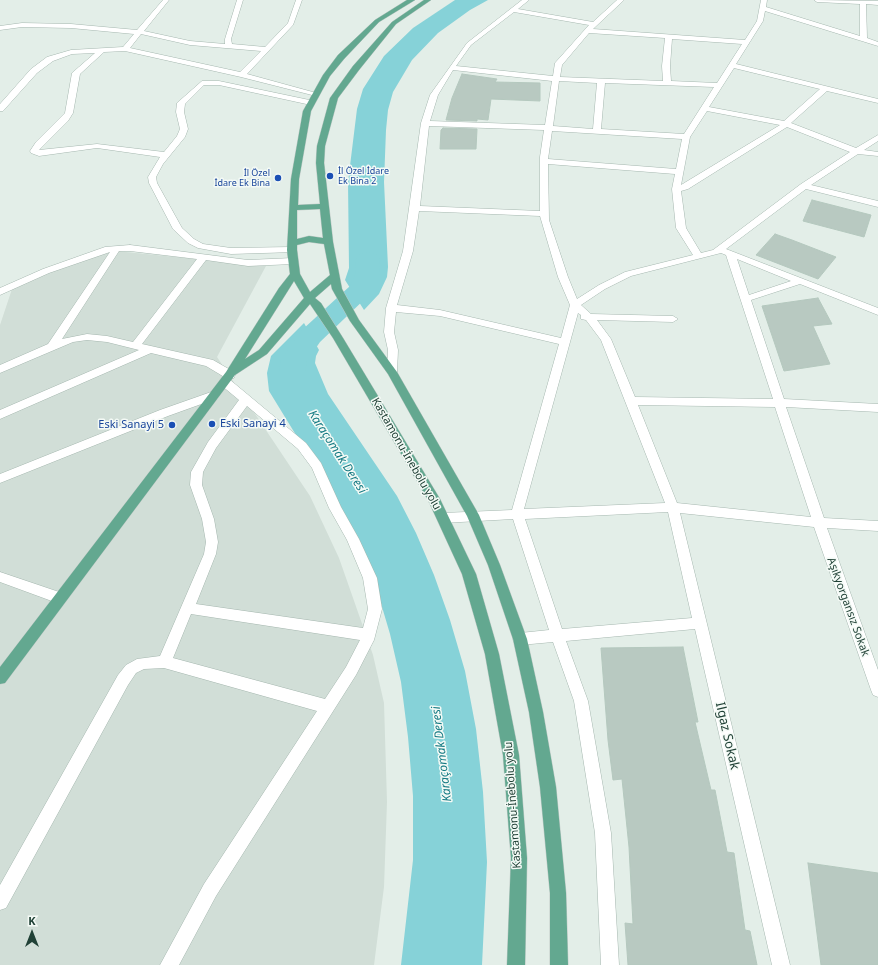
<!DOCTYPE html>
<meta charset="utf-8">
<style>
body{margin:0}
#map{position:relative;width:878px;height:965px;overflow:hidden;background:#e3eee8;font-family:"Noto Sans",sans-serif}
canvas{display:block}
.north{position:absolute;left:12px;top:913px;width:40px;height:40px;-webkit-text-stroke:3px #f4faf6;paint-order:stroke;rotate:0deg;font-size:11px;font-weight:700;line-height:16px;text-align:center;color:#204136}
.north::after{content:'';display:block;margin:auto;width:14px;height:18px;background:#204136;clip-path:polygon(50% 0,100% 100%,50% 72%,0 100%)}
</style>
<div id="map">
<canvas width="878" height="965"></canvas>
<div class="north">K</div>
</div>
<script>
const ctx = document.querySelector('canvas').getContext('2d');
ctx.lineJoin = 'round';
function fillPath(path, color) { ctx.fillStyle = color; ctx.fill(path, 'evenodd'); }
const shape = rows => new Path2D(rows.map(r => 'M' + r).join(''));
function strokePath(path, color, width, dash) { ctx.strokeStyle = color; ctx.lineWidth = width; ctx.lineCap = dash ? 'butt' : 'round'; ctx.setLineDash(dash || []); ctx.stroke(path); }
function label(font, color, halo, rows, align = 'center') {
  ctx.font = font + ' "Noto Sans",sans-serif'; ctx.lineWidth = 3; ctx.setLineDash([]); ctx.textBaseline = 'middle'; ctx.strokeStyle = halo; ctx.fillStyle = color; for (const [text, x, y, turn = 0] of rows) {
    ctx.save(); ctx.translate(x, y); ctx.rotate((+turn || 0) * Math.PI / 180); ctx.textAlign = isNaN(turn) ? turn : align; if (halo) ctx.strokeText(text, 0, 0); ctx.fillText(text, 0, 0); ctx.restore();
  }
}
fillPath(shape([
 [106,250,266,266,217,357,310,496,339,558,373,655,384,703,387,802,384,887,374,965,0,965,0,325,14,283,42,269]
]), '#d1ded7');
fillPath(shape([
 [455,0,488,0,470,10,438,33,412,60,393,92,388,110,386,130,384,182,388,267,387,277,379,294,364,310,345,280,349,268,348,182,357,109,363,89,384,56,413,28],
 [304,323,319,350,316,356,315,363,328,394,397,496,416,533,434,575,450,620,465,671,476,729,483,792,487,862,482,965,401,965,413,860,413,796,408,737,401,682,390,634,377,590,345,515,269,391,267,373,271,356]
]), '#86d2d8');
fillPath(shape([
 [368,252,376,254,380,259,379,275,369,295,320,342,307,361,305,371,301,377,292,380,283,377,279,371,281,360,285,354,302,330,350,286,355,275,356,259,360,254,368,252]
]), '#86d2d8');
const building = shape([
 [462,74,497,79,495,82,540,83,540,101,491,99,488,120,477,119,477,121,446,120,452,98,462,74],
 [443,128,477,129,476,149,440,149,441,130,443,128],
 [812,200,871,215,864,237,803,221,812,200],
 [775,234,792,240,836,257,818,279,756,255,775,234],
 [818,298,832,324,813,326,830,364,784,371,762,306,818,298],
 [683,647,698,722,695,722,711,790,715,790,727,852,734,853,745,930,750,931,757,965,628,965,625,923,633,924,629,847,622,779,613,780,608,740,601,648,683,647],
 [808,863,878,873,878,965,821,965,808,863]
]);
fillPath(building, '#b8c9c1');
strokePath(building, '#b4c8be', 1);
const minor = shape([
 [163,0,169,0,144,31,190,41,225,44,225,39,237,0,243,0,231,39,232,44,265,47,288,23,296,0,302,0,293,25,247,74,320,94,316,96,241,77,125,51,104,52,80,74,73,113,68,121,39,150,97,144,164,152,177,136,180,129,176,112,177,103,202,81,219,81,314,101,314,105,311,105,219,85,204,85,185,104,184,112,188,129,185,137,163,164,156,177,157,183,182,228,194,239,203,244,231,248,292,247,295,248,295,252,231,254,198,248,188,243,173,229,149,183,148,177,160,157,97,148,39,156,31,153,30,151,36,142,65,113,72,73,95,53,72,54,53,61,37,73,3,111,0,111,0,104,31,69,47,57,71,50,123,47,134,34,71,28,22,27,0,30,0,26,22,23,71,24,137,30,163,0],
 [141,34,190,45,261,51,240,72,130,48,141,34],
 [522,0,529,0,518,9,593,22,617,0,624,0,593,29,745,40,757,21,761,0,767,0,766,7,860,36,860,4,817,2,814,0,878,1,878,5,866,4,867,38,878,42,878,46,765,11,763,21,736,64,878,99,878,103,827,91,791,123,856,148,878,135,878,141,864,150,878,152,878,156,858,154,811,185,878,201,878,207,806,189,726,249,878,308,878,315,800,284,751,300,784,399,878,404,878,412,786,407,824,518,878,521,878,531,827,528,878,670,878,697,873,695,871,690,814,527,680,513,790,965,772,965,695,629,566,641,588,701,611,833,619,965,601,965,595,833,574,701,553,642,520,645,515,643,513,639,515,635,520,633,549,630,513,519,443,523,439,521,437,518,439,515,443,513,512,510,559,344,440,316,396,312,394,332,398,350,397,372,392,376,387,372,388,350,384,332,386,308,403,251,421,123,430,95,467,43,522,0],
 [514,12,589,25,555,63,553,76,456,66,471,45,514,12],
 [589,33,665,38,662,66,663,81,560,77,562,65,589,33],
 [672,39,742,44,717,83,671,81,670,66,672,39],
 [734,68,820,89,784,121,709,107,734,68],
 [453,70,552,81,545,125,430,121,438,95,453,70],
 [559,81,597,83,593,129,553,126,559,81],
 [605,83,714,87,684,134,601,129,605,83],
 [707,111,780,125,681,185,690,137,707,111],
 [429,126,544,130,540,157,540,211,420,206,429,126],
 [787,127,850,152,801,184,713,250,701,253,686,228,681,191,688,189,787,127],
 [552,131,682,139,676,169,548,159,552,131],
 [548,164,675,174,672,189,676,228,693,255,625,272,599,285,577,299,568,277,549,220,548,164],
 [419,211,540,216,558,277,570,305,561,338,440,310,397,305,413,251,419,211],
 [721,253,726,255,773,399,635,397,611,339,597,320,673,322,678,319,673,316,591,314,581,305,605,289,631,276,721,253],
 [737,259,791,281,749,295,737,259],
 [578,313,581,315,581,319,586,320,601,340,665,503,524,509,578,313],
 [638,405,775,407,811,517,677,503,638,405],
 [668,512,692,618,562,629,525,519,668,512],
 [130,245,248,260,293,258,298,261,293,264,248,266,206,260,142,344,213,360,234,372,235,375,234,378,226,378,206,366,151,353,0,419,0,410,139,350,107,342,87,340,73,342,0,373,0,365,48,344,110,252,49,273,0,295,0,288,43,269,105,247,130,245],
 [119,251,130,251,197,259,133,342,107,336,87,334,62,339,119,251],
 [225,378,229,379,306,443,321,463,341,507,359,539,377,578,382,609,374,640,356,675,216,896,179,965,160,965,204,884,317,711,164,668,144,669,136,673,128,685,6,908,0,910,0,885,118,675,126,665,137,659,160,656,204,554,206,542,202,519,190,485,191,472,208,442,239,400,221,385,220,382,221,379,225,378],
 [247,406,298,449,312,468,329,508,347,540,363,578,368,609,363,628,196,604,216,554,218,542,214,519,202,485,203,472,216,448,247,406],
 [191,614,360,640,346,667,325,699,173,658,191,614],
 [214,391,219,395,218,398,168,416,0,483,0,474,160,410,214,391],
 [0,572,65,594,67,598,65,602,60,604,0,582,0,572]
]);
const major = shape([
 [407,0,415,0,379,22,344,59,330,76,311,111,299,179,298,205,320,204,316,163,317,146,330,98,353,66,392,22,424,0,431,0,396,24,359,70,338,98,325,146,324,163,333,242,342,289,359,320,397,372,479,515,500,565,527,639,543,712,556,787,566,893,568,965,550,965,550,893,540,787,529,712,513,639,488,565,467,516,388,374,350,321,332,289,331,284,315,298,321,303,343,338,440,499,476,574,499,654,519,755,527,858,525,965,507,965,511,858,503,755,485,654,462,574,428,500,333,338,310,304,267,354,235,375,5,683,0,684,0,667,226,372,279,288,290,274,287,250,291,179,303,111,323,75,338,55,375,20,407,0],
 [320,209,323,238,309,236,297,239,297,210,320,209],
 [309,242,324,244,330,275,310,292,300,274,297,250,297,245,309,242],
 [294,281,304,298,259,350,245,359,294,281]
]);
strokePath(minor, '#a5b7af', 1);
strokePath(major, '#c1cac7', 1);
fillPath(minor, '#fff');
fillPath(major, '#63a890');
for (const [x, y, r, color] of [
 [330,176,4,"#1a4fb4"],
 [278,178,4,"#1a4fb4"],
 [212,424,4,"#1a4fb4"],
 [172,425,4,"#1a4fb4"]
]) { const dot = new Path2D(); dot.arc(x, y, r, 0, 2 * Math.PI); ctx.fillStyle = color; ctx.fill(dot); strokePath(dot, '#f4faf6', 1.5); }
label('9px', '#164399', '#f4faf6', [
 ["İl Özel İdare",338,171],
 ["Ek Bina 2",338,181],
 ["İl Özel",270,173,"right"],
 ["İdare Ek Bina",270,183,"right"]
], 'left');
label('11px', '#164399', '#f4faf6', [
 ["Eski Sanayi 4",220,424],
 ["Eski Sanayi 5",164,425,"right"]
], 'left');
label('11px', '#204136', '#f4faf6', [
 ["Kastamonu-İnebolu yolu",406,454,60],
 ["Aşıkyorgansız Sokak",848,607,70],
 ["Kastamonu-İnebolu yolu",513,805,-94]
]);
label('italic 12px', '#147a83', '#f4faf6', [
 ["Karaçomak Deresi",337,452,57],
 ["Karaçomak Deresi",442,754,-97]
]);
label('13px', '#204136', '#f4faf6', [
 ["Ilgaz Sokak",727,736,77]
]);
</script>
